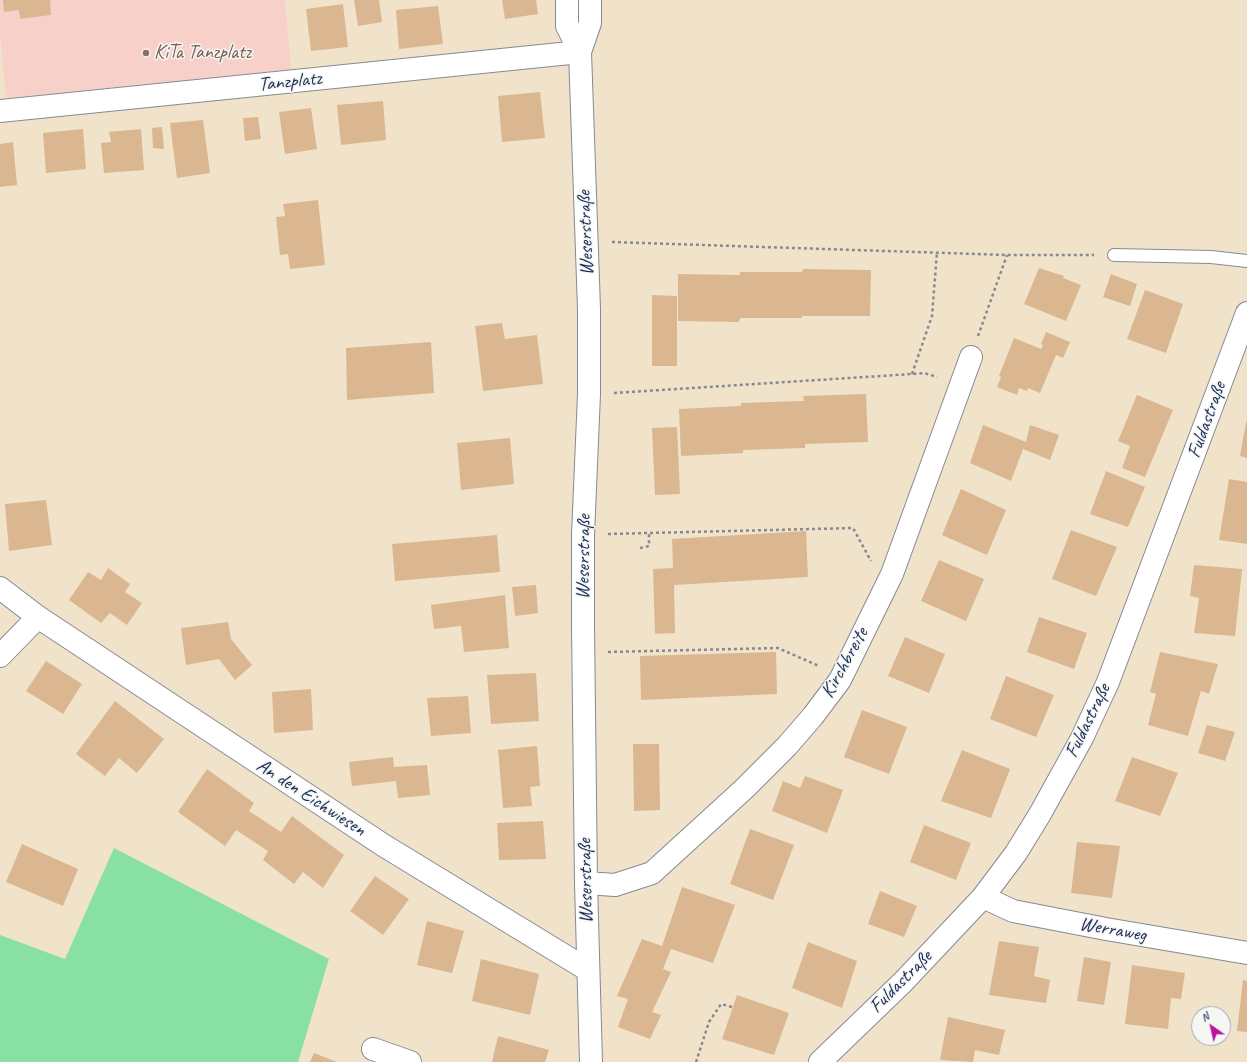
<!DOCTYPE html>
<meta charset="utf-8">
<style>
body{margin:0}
#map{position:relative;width:1247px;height:1062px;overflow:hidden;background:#f1e3ca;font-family:Caveat,sans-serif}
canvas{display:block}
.north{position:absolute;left:1191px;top:1006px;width:40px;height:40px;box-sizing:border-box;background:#f6f6f2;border:1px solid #9ea6b7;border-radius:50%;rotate:326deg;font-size:11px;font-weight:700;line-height:16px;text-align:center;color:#1b2f5e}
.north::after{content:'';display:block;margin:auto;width:14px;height:18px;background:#b5179e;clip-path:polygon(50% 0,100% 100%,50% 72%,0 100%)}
</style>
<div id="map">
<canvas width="1247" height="1062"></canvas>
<div class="north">N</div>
</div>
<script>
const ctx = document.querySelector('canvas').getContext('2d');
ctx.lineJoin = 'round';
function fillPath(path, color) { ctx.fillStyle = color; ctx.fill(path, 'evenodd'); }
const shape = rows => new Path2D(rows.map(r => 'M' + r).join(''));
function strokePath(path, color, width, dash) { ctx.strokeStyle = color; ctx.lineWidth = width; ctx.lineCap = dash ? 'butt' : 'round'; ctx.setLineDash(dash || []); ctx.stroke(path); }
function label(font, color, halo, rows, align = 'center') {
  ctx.font = font + ' Caveat,sans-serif'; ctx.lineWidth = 3; ctx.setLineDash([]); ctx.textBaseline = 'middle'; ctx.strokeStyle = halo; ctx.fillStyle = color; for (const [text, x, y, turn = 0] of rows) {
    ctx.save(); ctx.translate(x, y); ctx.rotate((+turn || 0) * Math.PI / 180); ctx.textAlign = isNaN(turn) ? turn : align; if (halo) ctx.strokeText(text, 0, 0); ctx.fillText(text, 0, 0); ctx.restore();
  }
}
fillPath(shape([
 [0,0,285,0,291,70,6,98,0,35]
]), '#f7d1c9');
fillPath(shape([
 [114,848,329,959,298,1062,0,1062,0,935,65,959]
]), '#89e0a4');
fillPath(shape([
 [3,0,50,0,51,15,20,19,19,10,4,12],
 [354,0,379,0,382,22,358,26],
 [502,0,536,0,538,14,505,19],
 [343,4,348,47,311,51,306,9],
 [438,6,443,44,399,49,396,10],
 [540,92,545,138,502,142,498,96],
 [383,101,386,140,341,145,337,105],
 [311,108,317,149,285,154,279,112],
 [258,117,261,139,245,141,243,118],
 [203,120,210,173,177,178,170,123],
 [162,127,164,149,153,148,152,128],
 [83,129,86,169,46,173,43,133],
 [141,129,144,170,104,173,101,143,111,142,109,132],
 [13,142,17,185,0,187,0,144],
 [318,200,325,265,290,269,288,254,280,255,276,217,285,216,283,204],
 [1039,268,1064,276,1063,278,1081,285,1066,321,1024,304],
 [803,269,871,270,870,316,802,316,802,318,740,318,739,322,678,321,678,274,740,275,740,272,802,272],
 [1111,274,1137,284,1130,306,1103,297],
 [1145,290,1183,304,1166,353,1127,339],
 [652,295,677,296,677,366,652,366],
 [502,323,505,339,537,335,543,384,483,391,475,326],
 [1046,332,1070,342,1063,358,1056,355,1040,393,1028,388,1027,391,1019,388,1017,395,997,387,1001,377,999,376,1014,338,1041,349,1043,345,1041,344],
 [431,342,434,393,347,400,346,348],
 [866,394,868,442,805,444,805,448,743,450,743,453,681,456,679,409,741,406,741,403,804,401,803,396],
 [1137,395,1173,410,1145,477,1122,468,1130,446,1118,441],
 [1246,422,1247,422,1247,458,1240,456],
 [983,425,1026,442,1030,425,1059,435,1050,460,1023,449,1011,481,970,463],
 [677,427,680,494,655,495,652,428],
 [510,438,514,484,461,490,457,443],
 [1106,471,1145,487,1128,527,1090,514],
 [1229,479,1247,482,1247,544,1219,540],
 [961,489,1006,510,987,555,942,535],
 [46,500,52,545,9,551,5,504],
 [1071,530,1117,547,1096,596,1052,579],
 [806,531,808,577,674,585,675,633,655,634,653,569,673,568,672,539],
 [497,535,500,572,395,581,392,544],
 [939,560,984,579,966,621,921,601],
 [1194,565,1242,569,1235,636,1194,633,1199,598,1190,596],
 [108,568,130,584,125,592,142,603,127,625,110,613,101,623,69,600,88,572,101,580],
 [536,585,538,613,515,616,512,587],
 [505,595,509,648,464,652,461,626,434,629,431,605],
 [1039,617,1087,633,1074,669,1027,652],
 [228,622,231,639,252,665,235,680,219,659,186,665,181,628],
 [905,637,945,654,929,693,888,676],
 [776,652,777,694,641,700,640,656],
 [1160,652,1218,664,1209,694,1201,691,1188,736,1148,725,1156,694,1150,692],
 [46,661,82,684,63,714,26,691],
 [536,673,539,721,491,724,487,675],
 [1006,676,1054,695,1036,737,990,719],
 [311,689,313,730,274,733,272,692],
 [468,696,471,733,431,736,427,698],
 [115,701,164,739,137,773,119,758,105,776,76,754],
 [862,710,907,727,889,774,844,757],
 [1207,725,1235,732,1225,761,1198,753],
 [633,744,659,744,660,810,634,811],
 [537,746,540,786,530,787,532,806,503,808,498,750],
 [962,750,1010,769,991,818,941,801],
 [393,757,394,767,427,765,430,795,398,798,396,781,352,786,349,762],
 [1132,757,1178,773,1160,816,1115,801],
 [207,769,254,803,249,811,281,832,292,816,344,855,323,888,303,872,294,884,263,860,268,851,236,830,225,846,178,812],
 [805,776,843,790,827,833,772,811,783,781,800,788],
 [543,821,546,859,499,860,497,823],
 [924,825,971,843,956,880,910,862],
 [750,829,794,845,773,900,730,884],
 [1077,842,1120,846,1112,898,1071,893],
 [22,844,78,869,63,906,6,882],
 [375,876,409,899,383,935,350,911],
 [682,887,735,905,713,963,671,949,663,969,671,972,652,1012,661,1015,650,1039,618,1027,628,999,617,996,642,939,662,946],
 [880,891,917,906,904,937,868,924],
 [427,921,464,931,452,973,417,965],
 [999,941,1039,947,1034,976,1050,980,1046,1003,989,995],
 [808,942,857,961,842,1008,792,988],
 [1084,957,1111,962,1104,1005,1077,1001],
 [481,959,539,974,530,1015,472,1001],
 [1132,965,1185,973,1181,999,1171,998,1168,1029,1125,1024],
 [1243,980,1247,981,1247,1032,1237,1031],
 [737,995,789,1013,774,1055,722,1039],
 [948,1017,1005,1030,999,1055,975,1050,973,1062,940,1060],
 [498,1036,549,1050,545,1062,492,1062],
 [314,1053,337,1062,310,1062]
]), '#dab790');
const lane = shape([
 [1114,255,1211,257,1247,261]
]);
const street = shape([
 [567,0,567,26,580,52],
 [590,0,590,23,580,52,589,309,589,394,583,535,583,624,586,883,591,1062],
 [0,111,580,52],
 [0,588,38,617,0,656],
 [38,617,383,845,588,970],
 [586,883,615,885,652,873,744,789,787,746,813,716,840,680,892,574,971,357],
 [983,897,1013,911,1106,929,1247,953],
 [373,1049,410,1062],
 [820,1062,903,982,983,897,1016,853,1040,814,1082,738,1108,682,1247,313]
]);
strokePath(lane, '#868994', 14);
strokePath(street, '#868994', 24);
strokePath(shape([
 [612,242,1007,255,1094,255],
 [978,336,1007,255],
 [912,374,932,316,937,252],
 [614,393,912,374,924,373,937,377],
 [608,534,853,528,871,561],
 [640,548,649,546,649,533],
 [608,652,778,648,819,666],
 [696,1062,709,1022,721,1004,732,1007]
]), '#868994', 2.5, [3, 3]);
strokePath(lane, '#fff', 12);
strokePath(street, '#fff', 22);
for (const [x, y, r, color] of [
 [146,53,4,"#8d6e63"]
]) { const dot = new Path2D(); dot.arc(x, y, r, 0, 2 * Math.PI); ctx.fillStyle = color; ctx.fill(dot); strokePath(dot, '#f6f6f2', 1.5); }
label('20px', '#785e54', '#f6f6f2', [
 ["KiTa Tanzplatz",154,53]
], 'left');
label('20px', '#1b2f5e', '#f6f6f2', [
 ["Tanzplatz",290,82,-6],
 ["Weserstraße",586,233,-92],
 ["Fuldastraße",1207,420,-70],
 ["Weserstraße",584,557,-89],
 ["Kirchbreite",845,663,-61],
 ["Fuldastraße",1088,721,-64],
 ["An den Eichwiesen",311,798,33],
 ["Weserstraße",586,881,-91],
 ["Werraweg",1113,930,10],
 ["Fuldastraße",901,982,-45]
]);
</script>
